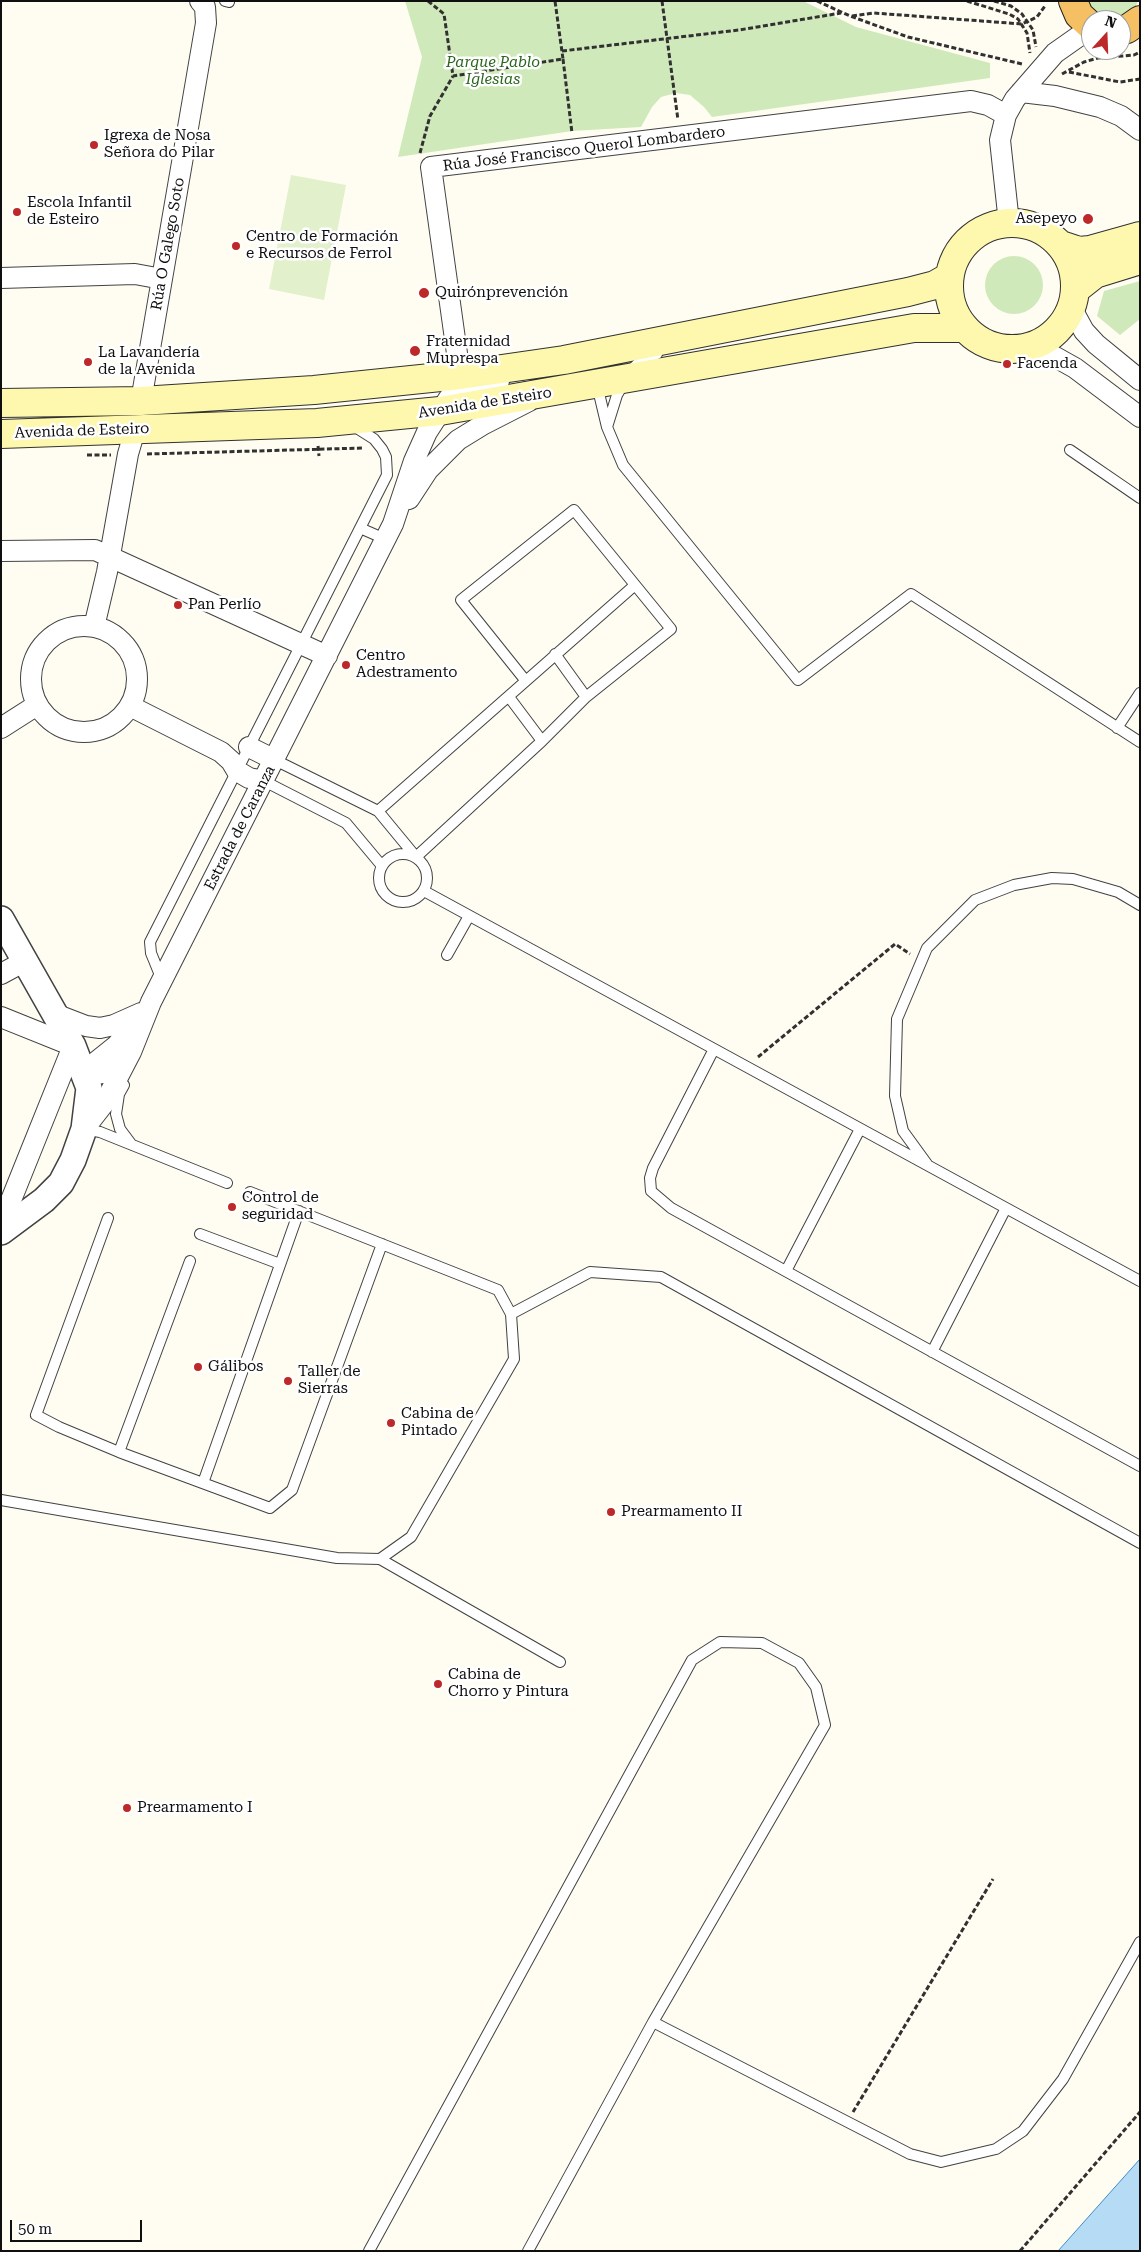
<!DOCTYPE html>
<meta charset="utf-8">
<style>
body{margin:0}
#map{position:relative;width:1141px;height:2252px;overflow:hidden;background:#fffdf1;font-family:"Roboto Serif",serif}
canvas{display:block}
.frame{position:absolute;inset:0;border:2px solid #0f0f0f;pointer-events:none}
.north{position:absolute;left:1081px;top:10px;width:50px;height:50px;box-sizing:border-box;background:#fff;border:1px solid #9f9f9f;border-radius:50%;rotate:20deg;font-size:14px;font-weight:700;line-height:20px;text-align:center;color:#0f0f0f}
.north::after{content:'';display:block;margin:auto;width:18px;height:22px;background:#bd2829;clip-path:polygon(50% 0,100% 100%,50% 72%,0 100%)}
.scale{position:absolute;left:10px;top:2220px;width:132px;height:22px;box-sizing:border-box;border:2px solid #0f0f0f;border-top:0;padding-left:6px;font-size:15px;line-height:18px;white-space:nowrap;color:#0f0f0f;-webkit-text-stroke:4px #fff;paint-order:stroke}
</style>
<div id="map">
<canvas width="1141" height="2252"></canvas>
<div class="frame"></div>
<div class="north">N</div>
<div class="scale">50 m</div>
</div>
<script>
const ctx = document.querySelector('canvas').getContext('2d');
ctx.lineJoin = 'round';
function fillPath(path, color) { ctx.fillStyle = color; ctx.fill(path, 'evenodd'); }
const shape = rows => new Path2D(rows.map(r => 'M' + r).join(''));
function strokePath(path, color, width, dash) { ctx.strokeStyle = color; ctx.lineWidth = width; ctx.lineCap = dash ? 'butt' : 'round'; ctx.setLineDash(dash || []); ctx.stroke(path); }
function label(font, color, halo, rows, align = 'center') {
  ctx.font = font + ' "Roboto Serif",serif'; ctx.lineWidth = 5; ctx.setLineDash([]); ctx.textBaseline = 'middle'; ctx.strokeStyle = halo; ctx.fillStyle = color; for (const [text, x, y, turn = 0] of rows) {
    ctx.save(); ctx.translate(x, y); ctx.rotate((+turn || 0) * Math.PI / 180); ctx.textAlign = isNaN(turn) ? turn : align; if (halo) ctx.strokeText(text, 0, 0); ctx.fillText(text, 0, 0); ctx.restore();
  }
}
fillPath(shape([
 [405,1,803,1,856,27,990,63,990,78,712,117,704,107,690,95,676,93,661,97,652,107,641,127,572,131,398,157,422,57],
 [1083,1,1138,1,1134,10,1121,20,1101,20],
 '985 285a29 29 0 1 1 58 0a29 29 0 1 1-58 0Z',
 [1140,281,1140,319,1120,335,1097,316,1104,291]
]), '#d0e9bb');
fillPath(shape([
 [291,175,346,185,324,300,269,289]
]), '#e2f0cc');
const water = shape([
 [1140,2159,1140,2251,1058,2251,1140,2159]
]);
fillPath(water, '#b6dbf5');
strokePath(water, '#3e8ccb', 1);
const service = shape([
 [225,1,229,2],
 [597,385,607,427,623,465,798,680,911,594,1140,742],
 [607,427,617,395,633,368,643,359,657,354],
 [1070,450,1140,498],
 [360,528,385,539],
 [555,654,586,697],
 [509,697,542,741],
 [1117,728,1140,693],
 [275,760,378,811,416,857,542,741,586,697,671,629,574,510,461,600,525,680],
 [264,781,346,823,382,866],
 [378,811,635,585],
 '379 878a24 24 0 1 1 48 0a24 24 0 1 1-48 0Z',
 [424,891,1140,1281],
 [447,955,469,916],
 [162,980,151,953,150,942,387,475,386,457,382,449,374,439,352,425],
 [714,1049,653,1168,650,1178,651,1191,671,1208,1140,1466],
 [124,1085,119,1094,116,1114,120,1129,132,1145],
 [84,1129,100,1132,227,1183],
 [927,1164,903,1131,895,1096,897,1019,927,948,975,900,1014,885,1052,878,1073,879,1118,892,1140,905],
 [250,1192,498,1290,511,1314,590,1272,661,1277,1140,1543],
 [108,1218,36,1415,59,1427,119,1452,270,1508,292,1490,382,1244],
 [200,1234,280,1264],
 [786,1271,860,1129],
 [932,1352,1006,1208],
 [119,1452,190,1261],
 [203,1483,299,1211],
 [1,1500,337,1558,380,1559,411,1537,514,1359,511,1314],
 [380,1559,560,1662],
 [653,2022,910,2154,941,2162,996,2149,1023,2131,1063,2079,1140,1942],
 [369,2251,692,1660,720,1642,762,1643,799,1663,816,1687,825,1725,653,2022,528,2251]
]);
const minor = shape([
 [1021,92,1055,96,1100,107,1121,116,1140,130],
 [1009,223,1000,140,1006,115,1015,99,1055,53,1082,34,1091,31],
 [1,278,135,274,162,279],
 [1072,309,1084,331,1096,344,1140,380],
 [1030,347,1050,354,1075,368,1140,417],
 [460,375,431,167,971,101,988,105,1006,115],
 [141,401,206,23,205,7,200,1],
 [409,499,428,470,458,440,484,424,529,401],
 [1,551,95,550,327,656],
 '31 679a53 53 0 1 1 106 0a53 53 0 1 1-106 0Z',
 [94,627,107,572,128,454,135,430],
 [130,706,221,752,231,761,237,771,249,778,264,781],
 [1,728,37,705],
 [249,747,275,760],
 [1,974,25,961],
 [55,1014,86,1026,100,1028,114,1025,141,1013],
 [1,1017,73,1046,1,1225],
 [125,1055,109,1070,103,1073,92,1075,84,1073,92,1065,117,1045,138,1020],
 [84,1129,105,1102,131,1052,151,1002,393,524,414,461,427,432,449,398,456,391,499,381]
]);
const tertiary = shape([
 [1,919,73,1046,89,1088,84,1129,73,1160,61,1183,44,1200,1,1232]
]);
const secondary = shape([
 '949 286a63 63 0 1 1 126 0a63 63 0 1 1-126 0Z',
 [1061,245,1079,251,1090,250,1140,236],
 [1076,289,1095,274,1140,260],
 [1,403,141,401,314,390,460,375,564,360,908,292,935,285,949,277],
 [1,434,317,423,440,411,914,328,965,328]
]);
const trunk = shape([
 [1073,1,1079,15,1091,26],
 [1121,31,1127,29,1140,20]
]);
strokePath(service, '#424242', 12);
strokePath(minor, '#424242', 22);
strokePath(tertiary, '#424242', 28);
strokePath(secondary, '#313131', 30);
strokePath(trunk, '#202020', 30);
strokePath(shape([
 [428,1,444,14,453,76,563,59,555,1],
 [662,1,678,120],
 [817,1,850,16,908,37,1022,64],
 [967,1,1009,14,1018,19,1027,33,1030,53],
 [994,1,1011,6,1022,14,1033,30,1036,47],
 [852,16,874,13,1022,24,1037,17,1045,6],
 [562,51,739,30,841,13],
 [1094,51,1108,50],
 [563,59,572,133],
 [1069,72,1120,82,1140,79],
 [1062,74,1084,62,1098,58,1134,55,1140,52],
 [420,153,430,116,453,76],
 [318,446,319,456],
 [147,454,363,448],
 [87,455,111,455],
 [758,1057,895,944,910,954],
 [853,2112,993,1879],
 [1020,2251,1140,2112]
]), '#313131', 3, [5, 2.5]);
strokePath(service, '#fff', 10);
strokePath(minor, '#fff', 20);
strokePath(tertiary, '#fff', 25);
strokePath(secondary, '#fdf8ad', 28);
strokePath(trunk, '#f4c063', 28);
for (const [x, y, r, color] of [
 [94,145,5,"#bd2829"],
 [17,212,5,"#bd2829"],
 [1088,219,6,"#bd2829"],
 [236,246,5,"#bd2829"],
 [424,293,6,"#bd2829"],
 [415,351,6,"#bd2829"],
 [88,362,5,"#bd2829"],
 [1007,364,5,"#bd2829"],
 [178,605,5,"#bd2829"],
 [346,665,5,"#bd2829"],
 [232,1207,5,"#bd2829"],
 [198,1367,5,"#bd2829"],
 [288,1381,5,"#bd2829"],
 [391,1423,5,"#bd2829"],
 [611,1512,5,"#bd2829"],
 [438,1684,5,"#bd2829"],
 [127,1808,5,"#bd2829"]
]) { const dot = new Path2D(); dot.arc(x, y, r, 0, 2 * Math.PI); ctx.fillStyle = color; ctx.fill(dot); strokePath(dot, '#fff', 2); }
label('italic 15px', '#2b661f', '#fff', [
 ["Parque Pablo",493,63],
 ["Iglesias",493,80]
]);
label('15px', '#0f0f0f', '#fff', [
 ["Igrexa de Nosa",104,136],
 ["Señora do Pilar",104,153],
 ["Escola Infantil",27,203],
 ["de Esteiro",27,220],
 ["Asepeyo",1077,219,"right"],
 ["Centro de Formación",246,237],
 ["e Recursos de Ferrol",246,254],
 ["Quirónprevención",435,293],
 ["Fraternidad",426,342],
 ["Muprespa",426,359],
 ["La Lavandería",98,353],
 ["de la Avenida",98,370],
 ["Facenda",1017,364],
 ["Pan Perlío",188,605],
 ["Centro",356,656],
 ["Adestramento",356,673],
 ["Control de",242,1198],
 ["seguridad",242,1215],
 ["Gálibos",208,1367],
 ["Taller de",298,1372],
 ["Sierras",298,1389],
 ["Cabina de",401,1414],
 ["Pintado",401,1431],
 ["Prearmamento II",621,1512],
 ["Cabina de",448,1675],
 ["Chorro y Pintura",448,1692],
 ["Prearmamento I",137,1808]
], 'left');
label('15px', '#0f0f0f', '#fff', [
 ["Rúa José Francisco Querol Lombardero",584,149,-7],
 ["Rúa O Galego Soto",168,244,-80],
 ["Avenida de Esteiro",485,403,-9],
 ["Avenida de Esteiro",82,431,-2],
 ["Estrada de Caranza",240,828,-63]
]);
</script>
